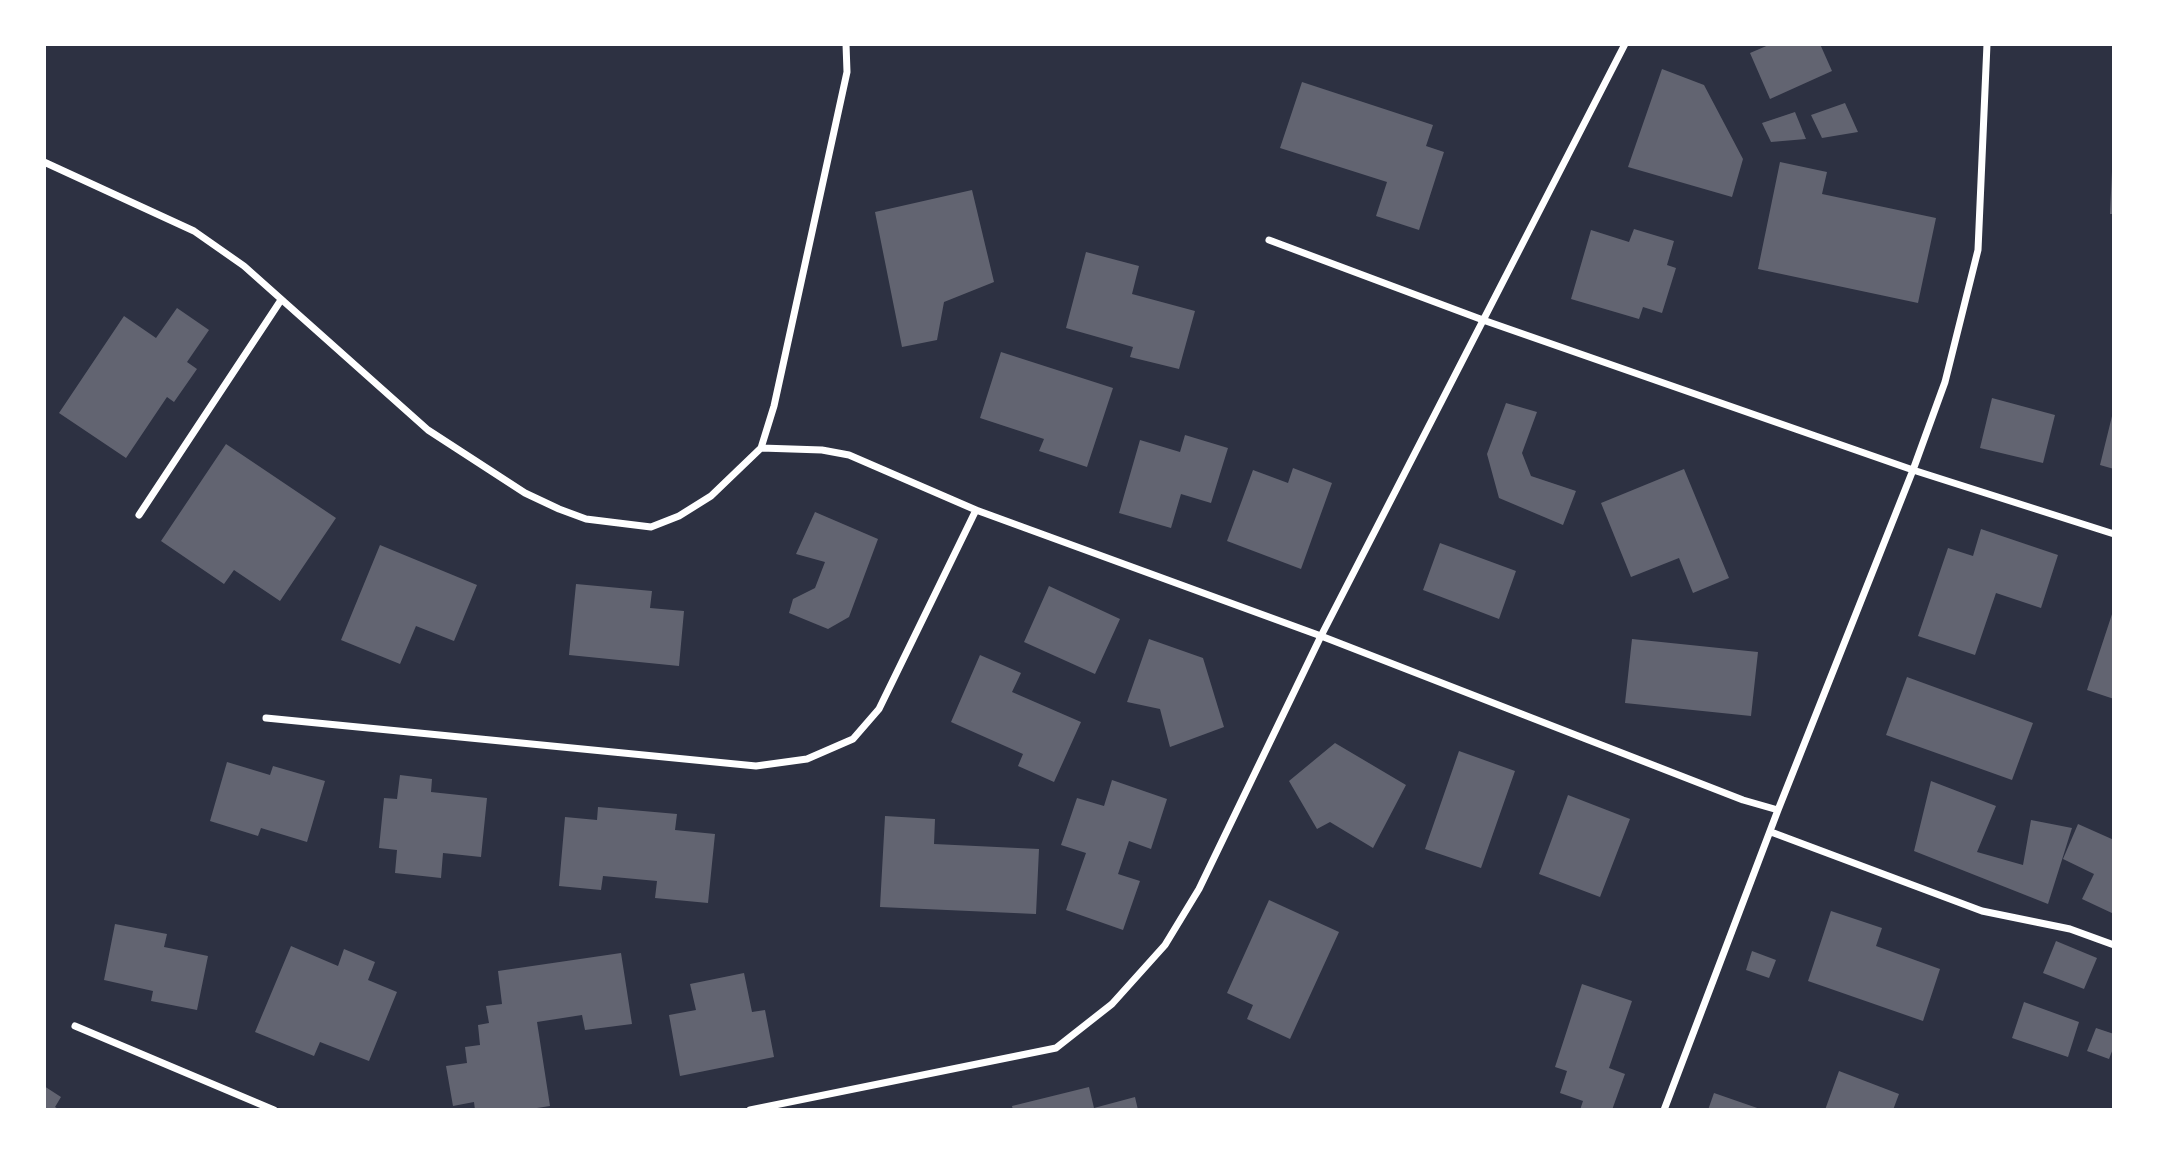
<!DOCTYPE html>
<style>
body{margin:0}
#map{position:relative;width:2158px;height:1154px;overflow:hidden;background:#2d3142;font-family:Lora,serif}
canvas{display:block}
.frame{position:absolute;inset:0;border:46px solid #fff;pointer-events:none}
</style>
<div id="map">
<canvas width="2158" height="1154"></canvas>
<div class="frame"></div>
</div>
<script>
const ctx = document.querySelector('canvas').getContext('2d');
ctx.lineJoin = 'round';
function fillPath(path, color) { ctx.fillStyle = color; ctx.fill(path, 'evenodd'); }
const shape = rows => new Path2D(rows.map(r => 'M' + r).join(''));
function strokePath(path, color, width, dash) { ctx.strokeStyle = color; ctx.lineWidth = width; ctx.lineCap = dash ? 'butt' : 'round'; ctx.setLineDash(dash || []); ctx.stroke(path); }
fillPath(shape([
 [1771,44,1820,44,1832,71,1770,99,1750,53],
 [1662,69,1704,85,1743,159,1732,197,1628,167],
 [1302,82,1433,125,1426,146,1444,152,1419,230,1376,216,1387,182,1280,148],
 [1845,103,1858,132,1822,138,1811,115],
 [1795,112,1806,139,1771,142,1762,123],
 [1780,162,1827,172,1822,194,1936,218,1918,303,1758,269],
 [2112,171,2114,172,2114,214,2110,214],
 [972,190,994,282,944,302,937,340,902,347,875,212],
 [1634,229,1674,241,1667,265,1676,268,1662,313,1643,307,1639,319,1571,299,1591,230,1629,242],
 [1086,252,1139,266,1132,294,1195,311,1179,369,1130,357,1133,347,1066,328],
 [177,308,209,330,187,362,197,369,174,402,167,397,126,458,59,413,124,316,156,338],
 [1001,352,1113,388,1087,467,1039,451,1044,439,980,418],
 [1992,398,2055,415,2043,463,1980,448],
 [1506,403,1537,412,1522,453,1531,476,1576,491,1563,525,1499,498,1487,454],
 [2113,412,2114,412,2114,469,2100,465],
 [1185,435,1228,448,1211,503,1181,494,1171,528,1119,513,1140,440,1180,452],
 [226,444,336,518,280,601,234,570,224,584,161,541],
 [1293,468,1332,483,1301,569,1227,541,1253,470,1288,483],
 [1684,469,1729,578,1693,593,1679,558,1631,577,1601,503],
 [815,512,878,539,849,617,828,629,789,613,793,599,815,588,825,562,796,554],
 [1981,529,2058,555,2041,608,1996,593,1975,655,1918,636,1948,548,1973,556],
 [1440,543,1516,571,1499,619,1423,590],
 [380,545,477,585,454,641,416,626,400,664,341,640],
 [576,584,652,591,650,608,684,611,679,666,569,655],
 [1049,586,1120,619,1095,674,1024,642],
 [2114,608,2114,699,2087,690],
 [1149,639,1203,658,1224,727,1170,747,1160,709,1127,702],
 [1632,639,1758,652,1751,716,1625,703],
 [980,655,1021,673,1012,692,1081,722,1054,782,1018,766,1023,754,951,722],
 [1907,677,2033,723,2012,780,1886,735],
 [1335,743,1406,785,1373,848,1330,822,1317,829,1289,781],
 [1459,751,1515,771,1481,868,1425,849],
 [227,762,270,775,273,766,325,781,307,842,261,828,258,836,210,821],
 [400,775,432,779,431,792,487,798,481,857,443,853,441,878,395,873,397,850,379,848,384,798,397,799],
 [1112,780,1167,799,1151,849,1129,841,1118,874,1140,881,1123,930,1066,910,1086,853,1061,845,1077,798,1104,806],
 [1931,781,1996,806,1977,852,2023,865,2031,820,2072,828,2048,904,1914,851],
 [1568,795,1630,819,1600,897,1539,874],
 [598,807,677,814,675,830,715,834,708,903,655,898,657,881,603,876,601,890,559,886,565,817,597,820],
 [885,816,935,819,934,844,1039,849,1036,914,880,907],
 [2078,824,2114,840,2114,914,2082,899,2094,874,2063,859],
 [1269,900,1339,932,1290,1039,1247,1019,1253,1005,1227,993],
 [1831,911,1882,928,1876,946,1940,969,1923,1021,1808,981],
 [115,924,167,934,164,947,208,956,197,1010,151,1001,153,991,104,980],
 [2056,941,2097,958,2084,989,2043,973],
 [291,946,338,966,344,949,375,962,368,980,397,992,369,1061,320,1042,314,1056,255,1032],
 [1752,951,1776,960,1769,978,1746,970],
 [621,953,632,1024,585,1030,582,1015,537,1022,550,1106,524,1110,475,1110,474,1102,453,1106,446,1066,467,1063,465,1047,480,1045,478,1025,489,1023,486,1006,502,1004,498,971],
 [744,973,752,1012,765,1010,774,1057,680,1076,669,1015,696,1010,690,984],
 [1582,984,1632,1001,1609,1068,1625,1074,1612,1110,1580,1110,1583,1101,1560,1093,1567,1071,1555,1067],
 [2024,1002,2079,1022,2068,1057,2012,1038],
 [2096,1028,2114,1034,2114,1046,2109,1059,2087,1051],
 [1839,1071,1899,1094,1893,1110,1825,1110],
 [44,1086,61,1097,55,1107,60,1110,44,1110],
 [1089,1087,1094,1108,1135,1097,1138,1110,1013,1110,1012,1106],
 [1714,1093,1763,1110,1708,1110]
]), '#626471');
strokePath(shape([
 [44,162,194,231,244,266,428,430,525,493,559,509,586,519,651,527,679,516,711,496,761,448,774,406,847,72,846,44],
 [1269,240,1483,320,1913,470,2114,534],
 [761,448,822,450,849,455,976,510,1321,636,1743,800,1778,810],
 [139,515,281,300],
 [266,718,756,766,807,759,853,739,879,709,976,510],
 [1771,832,1982,911,2070,929,2114,945],
 [75,1026,274,1110],
 [750,1110,1056,1048,1112,1004,1165,945,1199,889,1321,636,1625,44],
 [1664,1110,1778,810,1913,470,1945,382,1978,250,1987,44]
]), '#fff', 7);
</script>
